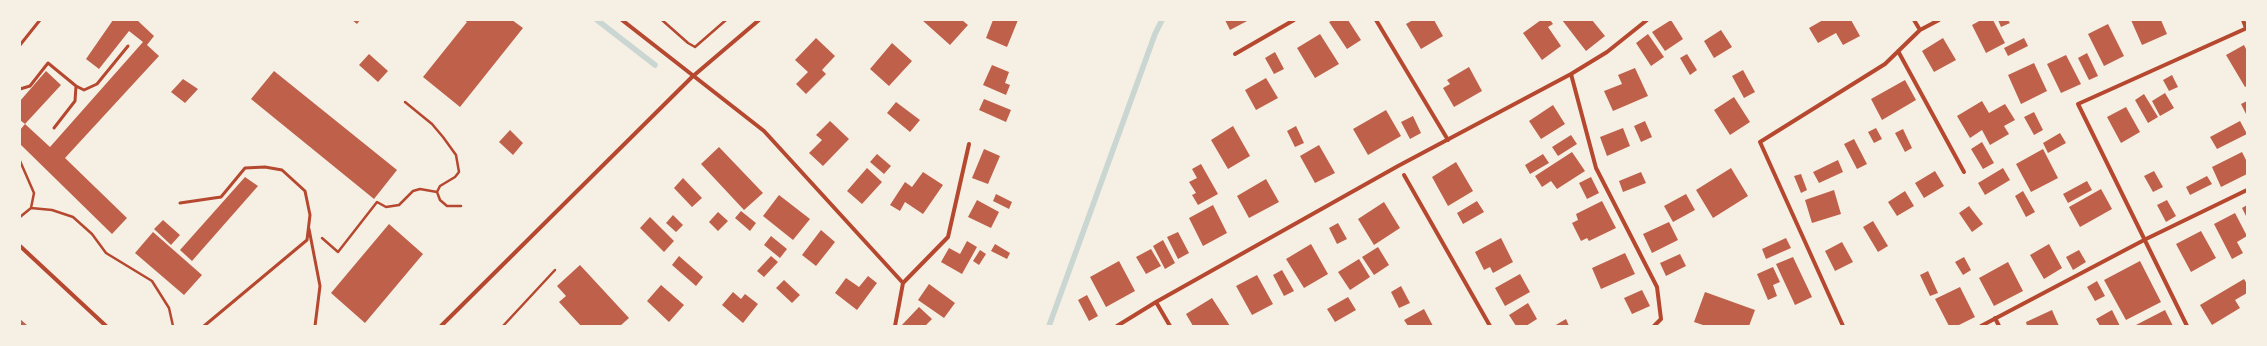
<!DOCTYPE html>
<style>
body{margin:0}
#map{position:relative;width:2267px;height:346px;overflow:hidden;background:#f6efe4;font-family:Mulish,sans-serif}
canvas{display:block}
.frame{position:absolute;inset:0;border:21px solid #f6efe4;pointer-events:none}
</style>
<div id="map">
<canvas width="2267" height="346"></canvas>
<div class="frame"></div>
</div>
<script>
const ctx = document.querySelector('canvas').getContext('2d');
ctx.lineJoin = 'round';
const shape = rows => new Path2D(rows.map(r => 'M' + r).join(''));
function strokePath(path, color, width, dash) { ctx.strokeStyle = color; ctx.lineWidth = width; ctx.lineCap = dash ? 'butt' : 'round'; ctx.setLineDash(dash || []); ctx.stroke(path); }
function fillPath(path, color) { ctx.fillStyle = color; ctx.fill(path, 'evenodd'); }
strokePath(shape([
 [597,20,655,65],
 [1049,326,1155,34,1162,20]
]), '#c9d6d2', 5.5);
fillPath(shape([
 [113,20,137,20,154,36,147,45,159,56,65,158,127,218,112,234,20,144,20,130,25,124,50,147,143,42,129,31,99,69,86,59],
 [352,20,360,20,357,24],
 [464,20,512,20,523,28,460,107,423,77,467,22],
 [922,20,962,20,968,25,950,45],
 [993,20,1018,20,1007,47,986,38],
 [1225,20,1249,20,1230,30],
 [1333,20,1348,20,1361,40,1347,49,1329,22],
 [1413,20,1434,20,1443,36,1421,49,1406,24],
 [1541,20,1550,20,1553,24,1548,27,1561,46,1542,60,1523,33],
 [1562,20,1592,20,1605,36,1586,51],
 [1671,20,1683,39,1665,51,1652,32],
 [1823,20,1851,20,1860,36,1843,45,1836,33,1818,43,1809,28],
 [1981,20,1993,20,2005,43,1986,53,1972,25],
 [1998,20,2008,20,2010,23,2001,27],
 [2131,20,2161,20,2167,34,2142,45],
 [2108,24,2124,56,2104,66,2088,34],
 [1721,30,1732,47,1714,58,1704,41],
 [1320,34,1339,64,1315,78,1297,48],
 [1648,34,1664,57,1651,66,1636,43],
 [816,38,835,56,822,70,826,74,806,94,796,84,808,72,795,60],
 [1943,38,1956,60,1934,72,1922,51],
 [2024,38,2028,46,2008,56,2004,48],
 [892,43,912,61,889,86,870,69],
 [2244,45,2247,51,2247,86,2245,87,2226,55],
 [1275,52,1284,69,1274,74,1265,58],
 [2087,53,2098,76,2089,80,2078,58],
 [369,54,388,71,378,82,359,65],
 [1687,54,1697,70,1690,75,1680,58],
 [2066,55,2081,84,2061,93,2047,64],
 [2034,63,2047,91,2021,104,2008,75],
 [992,65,1009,72,1005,83,1010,85,1006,95,983,85],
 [1469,67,1482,91,1454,107,1443,88,1450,84,1447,80],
 [1635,68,1648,96,1613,111,1604,91,1622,84,1618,75],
 [1743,70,1755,92,1744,98,1732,76],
 [46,71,61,85,25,124,20,120,20,101],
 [274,71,397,170,374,199,251,99],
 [2172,75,2178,87,2169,91,2163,80],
 [1266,78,1278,98,1256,110,1245,90],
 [183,79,198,89,185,103,171,92],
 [1905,80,1916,100,1882,120,1871,99],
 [2165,93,2174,108,2160,116,2152,101],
 [2144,94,2158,117,2148,123,2135,100],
 [1734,97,1750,122,1730,135,1714,110],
 [984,99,1011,110,1006,122,979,110],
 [1982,101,1989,113,2005,104,2015,120,2004,126,2009,134,1990,145,1982,130,1970,138,1957,116],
 [2247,101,2247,116,2241,104],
 [896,102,920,120,910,132,887,113],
 [1553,105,1565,124,1541,139,1529,121],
 [2126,107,2140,132,2121,143,2107,117],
 [1386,110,1401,136,1368,155,1353,129],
 [2034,112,2043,130,2034,135,2024,117],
 [1413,116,1421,133,1410,139,1401,122],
 [830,121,849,139,823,166,809,153,822,140,816,135],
 [1645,121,1652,137,1641,142,1634,126],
 [2240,121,2247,134,2217,149,2210,137],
 [1233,126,1250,156,1228,169,1211,140],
 [1296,126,1304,143,1295,147,1287,131],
 [1623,128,1630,146,1607,156,1600,137],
 [1876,128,1882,139,1874,143,1868,132],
 [1903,129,1912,148,1905,152,1895,133],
 [510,130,523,143,513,155,499,142],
 [2060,133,2066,143,2048,153,2043,143],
 [1571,135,1577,144,1558,156,1552,147],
 [1854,139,1867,164,1857,169,1844,144],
 [1982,142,1994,163,1983,169,1971,149],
 [1319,145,1335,173,1315,183,1300,156],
 [719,147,763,193,744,210,701,164],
 [984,149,1000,156,988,184,972,178],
 [2043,149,2058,178,2031,192,2016,164],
 [1572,152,1585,171,1557,189,1551,181,1542,187,1535,176],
 [2242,152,2247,162,2247,174,2221,187,2212,167],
 [877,154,891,166,884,174,870,162],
 [1543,154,1549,163,1530,174,1525,165],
 [1838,160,1843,172,1819,183,1813,172],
 [1456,162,1473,191,1448,206,1432,177],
 [1201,164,1218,194,1198,205,1192,195,1196,193,1189,182,1197,178,1192,169],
 [867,168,882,182,862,204,847,191],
 [1731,168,1748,196,1713,218,1696,190],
 [2003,168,2010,180,1985,195,1978,183],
 [1935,171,1944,186,1924,198,1915,183],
 [2154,171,2163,187,2153,192,2144,176],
 [923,172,943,185,923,214,905,202,900,211,890,205,905,182,912,187],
 [1641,172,1646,183,1623,192,1619,181],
 [1801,174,1807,190,1801,193,1794,176],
 [2207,176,2212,184,2190,195,2186,187],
 [245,177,258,186,192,261,180,250],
 [1591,177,1599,193,1587,199,1579,183],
 [683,178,702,198,692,207,674,188],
 [1266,179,1279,202,1249,218,1237,196],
 [2087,181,2092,190,2068,203,2063,194],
 [2101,189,2112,209,2080,227,2069,207],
 [1834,190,1841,214,1812,223,1805,200],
 [1905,191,1914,206,1897,216,1888,202],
 [2023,191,2035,212,2026,217,2015,196],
 [996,194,1012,202,1009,209,993,201],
 [1686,194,1695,210,1673,222,1664,206],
 [779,195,810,219,793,240,763,216],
 [977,200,999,212,991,228,968,217],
 [2167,200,2176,216,2166,222,2157,205],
 [1477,201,1484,212,1463,224,1457,213],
 [1602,201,1616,228,1589,241,1587,238,1581,241,1572,223,1578,220,1576,214],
 [1384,202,1400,228,1374,245,1358,219],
 [1213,205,1227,233,1203,246,1189,218],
 [2247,205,2247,218,2242,208],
 [1969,206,1983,224,1972,232,1959,213],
 [741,211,756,223,750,231,735,218],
 [718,212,728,221,718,231,709,222],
 [2235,213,2247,236,2237,242,2243,253,2232,259,2214,224],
 [673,215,683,225,676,232,666,223],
 [650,217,674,241,664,252,640,228],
 [163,220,180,235,171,245,154,229],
 [1873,221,1888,246,1878,252,1863,227],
 [1669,222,1678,240,1652,253,1643,234],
 [1338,223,1347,239,1337,244,1329,228],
 [389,224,423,254,365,323,331,293],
 [821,230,835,242,816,266,802,255],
 [2201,231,2216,258,2191,272,2176,244],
 [153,232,202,275,184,295,135,253],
 [1178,232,1189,253,1178,259,1167,237],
 [771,236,787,249,780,258,764,245],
 [1501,238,1513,262,1493,273,1490,267,1484,270,1475,252],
 [1786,238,1791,248,1766,259,1762,249],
 [1163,240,1175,263,1165,269,1153,246],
 [967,241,977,247,962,274,941,262,949,248,960,254],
 [1842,242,1853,262,1835,271,1825,251],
 [995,244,1010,253,1007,259,991,251],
 [1311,244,1328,274,1304,288,1286,259],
 [2049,244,2062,268,2044,279,2030,255],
 [1378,247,1389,265,1374,275,1362,257],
 [1151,249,1161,266,1146,274,1136,257],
 [980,250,986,254,979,265,973,261],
 [2079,250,2086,262,2073,270,2066,257],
 [1625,253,1635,274,1601,289,1592,268],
 [1680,254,1686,266,1666,276,1660,263],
 [679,256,703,277,696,286,672,265],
 [771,256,778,262,764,277,757,271],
 [1793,257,1812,297,1795,305,1776,264],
 [1964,257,1971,270,1963,275,1955,262],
 [1359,259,1370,277,1350,290,1338,272],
 [1119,261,1135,291,1106,307,1090,277],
 [2140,261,2161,302,2126,320,2104,280],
 [2008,262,2023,291,1994,306,1979,278],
 [580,265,629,318,620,326,581,326,559,302,566,296,557,286],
 [1773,267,1780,282,1773,285,1777,296,1768,300,1757,274],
 [1282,270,1294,291,1284,296,1273,275],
 [1928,271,1938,293,1930,296,1920,275],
 [1520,274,1530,292,1505,306,1495,288],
 [1257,275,1273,304,1252,315,1236,286],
 [868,276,877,283,857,310,835,293,846,278,859,287],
 [2244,279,2247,284,2247,293,2235,300,2240,308,2212,325,2200,305],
 [784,280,800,295,792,303,776,288],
 [2097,281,2105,296,2095,301,2087,287],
 [929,284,955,303,944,318,918,300],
 [661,285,684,305,669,322,647,301],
 [1401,286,1410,303,1399,308,1391,292],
 [1960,287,1975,317,1957,326,1949,326,1935,299],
 [1642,290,1650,306,1632,314,1624,298],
 [733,292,741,299,745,294,758,304,743,323,722,305],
 [1705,292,1755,310,1749,326,1706,326,1694,322],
 [1087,295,1098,316,1089,321,1078,300],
 [1348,297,1356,310,1335,322,1327,309],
 [1212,298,1230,326,1193,326,1186,314],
 [1528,303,1537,319,1526,326,1516,326,1509,315],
 [919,307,932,319,925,326,901,326],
 [1424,309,1433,326,1408,326,1404,320],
 [2052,310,2059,326,2027,326,2026,322],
 [2112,310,2120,326,2100,326,2096,319],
 [2165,310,2173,326,2134,326],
 [20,319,28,326,20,326],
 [1566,319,1569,326,1554,326]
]), '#bf614a');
strokePath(shape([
 [662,20,688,43,695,47,726,20],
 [20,161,34,193,31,208,20,217],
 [437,192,440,200,447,206,461,206],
 [31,208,52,210,73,217,92,234,106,253,152,281,169,308,173,326],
 [322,238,338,252,377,202,386,207,399,205,413,191,420,189,437,192,440,186,455,177,459,172,456,155,443,137,432,124,405,102],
 [503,326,555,270]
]), '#b5482f', 2.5);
strokePath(shape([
 [20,45,40,20],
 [76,86,84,90,97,84,128,46],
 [20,89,30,86,48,63,76,86,75,101,54,128],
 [180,203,221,197,245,168,265,167,282,170,305,191,310,215,307,240,204,326],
 [309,229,320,286,315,326]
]), '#b5482f', 3);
strokePath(shape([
 [622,20,764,131,903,283],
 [1376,20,1448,140],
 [1914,20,1920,30],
 [2243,20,2246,28],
 [1898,51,1964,172],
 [1235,54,1294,20],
 [1571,74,1596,168,1657,287,1661,319,1654,326],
 [1404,175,1490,326],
 [20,246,106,326],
 [1156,302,1170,326],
 [1995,318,1999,326],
 [441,326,692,77,759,20],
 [895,326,903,283,948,237,969,144],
 [1117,326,1156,302,1398,166,1571,74,1607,52,1647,20],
 [1843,326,1760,142,1885,64,1920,30,1939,20],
 [1981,326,2146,239,2247,190],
 [2187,326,2078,104,2247,28]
]), '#b5482f', 4);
</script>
